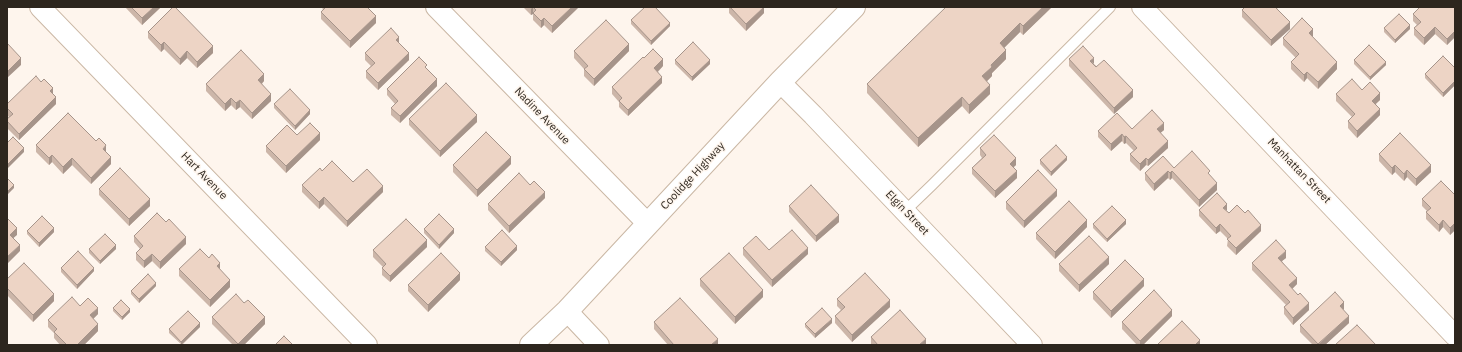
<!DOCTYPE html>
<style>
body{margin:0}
#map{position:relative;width:1462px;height:352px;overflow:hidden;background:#fef5ed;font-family:"IBM Plex Sans",sans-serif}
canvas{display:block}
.frame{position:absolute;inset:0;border:8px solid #2d261e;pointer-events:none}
</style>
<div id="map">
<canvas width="1462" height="352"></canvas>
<div class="frame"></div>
</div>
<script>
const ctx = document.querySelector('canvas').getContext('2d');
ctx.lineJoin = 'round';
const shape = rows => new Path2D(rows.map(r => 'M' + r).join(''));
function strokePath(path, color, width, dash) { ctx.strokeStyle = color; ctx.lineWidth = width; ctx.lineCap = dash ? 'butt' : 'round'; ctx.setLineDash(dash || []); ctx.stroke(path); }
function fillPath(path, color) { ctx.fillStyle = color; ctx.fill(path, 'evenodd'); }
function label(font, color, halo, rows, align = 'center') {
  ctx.font = font + ' "IBM Plex Sans",sans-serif'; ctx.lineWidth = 3; ctx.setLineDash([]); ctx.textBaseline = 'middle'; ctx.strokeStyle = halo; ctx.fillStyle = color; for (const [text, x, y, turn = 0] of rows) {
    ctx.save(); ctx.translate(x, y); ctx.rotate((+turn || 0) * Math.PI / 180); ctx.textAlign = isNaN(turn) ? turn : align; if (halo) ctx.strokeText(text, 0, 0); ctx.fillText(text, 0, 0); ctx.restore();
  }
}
const lane = shape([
 [905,211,932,185,1110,7]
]);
const street = shape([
 [40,7,367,345],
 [436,7,648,224],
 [1142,7,1455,336],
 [780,82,813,115,1032,345],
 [567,311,599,345]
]);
const secondary = shape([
 [531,345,567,311,780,82,854,7]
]);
strokePath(lane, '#cab7a4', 12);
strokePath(street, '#cab7a4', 22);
strokePath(secondary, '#cab7a4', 24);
strokePath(lane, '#fff', 10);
strokePath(street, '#fff', 20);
strokePath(secondary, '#fff', 22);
fillPath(shape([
 [125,7,160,7,160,8,142,25],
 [321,7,358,7,376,23,350,48,321,19,321,12,323,9],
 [523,7,579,7,552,33,544,25,541,28,533,20,533,14,531,15],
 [729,7,764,13,746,31,729,13],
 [1052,7,1023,35,1020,32,1004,48,1006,59,992,73,992,76,987,81,990,94,969,114,962,106,918,147,867,93,867,84],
 [1278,7,1277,8,1290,29,1271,46,1242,17,1242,10],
 [1455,7,1455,37,1447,45,1435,34,1424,45,1414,35,1414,28,1417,25,1413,21,1413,14],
 [631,20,670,26,651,45,631,24],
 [1384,28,1410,29,1395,43,1384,32],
 [148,32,213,53,197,68,187,58,180,65,164,49,161,52,148,38],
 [1312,36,1337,69,1318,89,1307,78,1304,82,1291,69,1291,62,1296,58,1283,45,1283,38,1313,36],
 [399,43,409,60,378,90,366,78,366,71,371,66,365,60,365,53],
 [574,51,629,51,594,86,584,76,584,69,574,58],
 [1069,59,1094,64,1133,97,1114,114,1069,66],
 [675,60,710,64,692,81,675,64],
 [1354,60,1386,65,1370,80,1354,64],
 [663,66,658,72,662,83,628,116,619,107,619,102,612,94,612,87],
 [1455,68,1455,85,1443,97,1425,78,1425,74],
 [427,69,437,86,400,123,391,115,391,108,395,104,387,95,387,89],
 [264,81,262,84,271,101,252,119,240,107,236,110,231,105,225,111,206,91,206,84],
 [1362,90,1380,100,1376,104,1380,115,1357,138,1348,128,1348,121,1352,117,1336,101,1336,94],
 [53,94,56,104,19,140,7,128,7,119,9,117,7,115,7,104],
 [274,104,310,114,295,130,274,108],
 [409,119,477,122,440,157,409,125],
 [1132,129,1164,130,1160,133,1168,148,1148,166,1146,165,1140,171,1130,161,1130,154,1134,151,1126,143,1124,144,1122,141,1111,151,1098,137,1098,131],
 [297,135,320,140,286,173,266,152,266,146],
 [36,145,106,152,111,164,91,184,72,165,63,174,52,162,49,165,36,152],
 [980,148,1016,165,1014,167,1017,178,995,198,972,174,972,168,982,158,980,155],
 [1379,154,1431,172,1416,186,1407,177,1404,181,1395,172,1392,175,1379,161],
 [1040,160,1067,160,1051,176,1040,164],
 [511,164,477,197,453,172,453,165],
 [1174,168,1210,176,1217,190,1199,207,1172,178,1170,180,1168,178,1154,191,1145,180,1145,173],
 [322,171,353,182,383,192,347,227,324,204,319,209,302,192,302,185],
 [99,189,150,206,129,226,99,195],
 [1455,195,1455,230,1450,235,1443,227,1439,232,1426,219,1426,212,1427,211,1422,206,1422,199],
 [1057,196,1024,228,1006,209,1006,202],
 [545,198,509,233,488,210,488,204],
 [789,206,839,222,816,242,789,212],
 [1199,210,1227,211,1229,213,1261,231,1236,255,1227,246,1228,239,1220,231,1216,234,1199,216],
 [1093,224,1126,224,1107,242,1093,228],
 [1087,227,1055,259,1036,239,1036,233],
 [424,229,454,233,439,249,424,233],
 [27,231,54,232,39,247,27,234],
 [134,236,186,244,160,269,152,261,144,268,136,260,136,253,140,249,134,242],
 [427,247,390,282,382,275,382,268,383,267,373,257,373,250],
 [485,247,517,250,501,266,485,251],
 [743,248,769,250,808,254,772,287,743,255],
 [89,249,116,249,100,264,89,253],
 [1286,258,1282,261,1297,284,1292,289,1309,310,1293,325,1284,314,1284,307,1286,305,1252,270,1252,263],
 [1059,264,1109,264,1079,292,1059,271],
 [61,268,94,271,77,289,61,272],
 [179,269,220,270,230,287,210,307,179,276],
 [7,279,54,301,33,322,7,295],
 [700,279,763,297,735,324,700,286],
 [460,280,428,312,408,291,408,285],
 [156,286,139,303,131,294,131,291],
 [1144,286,1111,318,1093,299,1093,292],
 [837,299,890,307,852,342,835,323,835,316,841,310,837,306],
 [244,303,265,324,244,345,233,345,212,324,212,317],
 [80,306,98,314,93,319,98,331,84,345,60,345,54,338,54,333,48,327,48,320],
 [113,308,130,312,122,320,113,311],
 [1344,309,1343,310,1349,323,1325,345,1313,345,1300,332,1300,325],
 [1172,316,1143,345,1137,345,1122,329,1122,322],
 [654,322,718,345,668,345,654,329],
 [832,323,815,338,805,327,805,324],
 [200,327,182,345,169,333,169,329],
 [871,337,926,345,872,345,871,344]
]), '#ccb6a9');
fillPath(shape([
 [154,7,160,7,160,8,142,25,142,18],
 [533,7,533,14,531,15,531,9],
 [572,7,579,7,552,33,552,26],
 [764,7,764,13,746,31,746,24],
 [1043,7,1052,7,1023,35,1023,26],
 [376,16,376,23,350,48,350,41],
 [544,18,544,25,541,28,541,21],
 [1290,22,1290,29,1271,46,1271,40],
 [670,23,670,26,651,45,651,41],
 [1020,23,1020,32,1000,52,1000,43],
 [1410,25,1410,29,1395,43,1395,40],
 [1435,27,1435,34,1424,45,1424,38],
 [1313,29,1313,36,1309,40,1309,33],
 [1455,31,1455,37,1447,45,1447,39],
 [399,37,399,44,396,40],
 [164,42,164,49,161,52,161,45],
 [629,44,629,51,594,86,594,79],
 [213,46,213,53,197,68,197,62],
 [1006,50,1006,59,992,73,992,76,982,86,982,76,991,65],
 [187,51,187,58,180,65,180,59],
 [409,53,409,60,378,90,378,83],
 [21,58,21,65,7,78,7,72],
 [1094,58,1094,64,1090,61],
 [663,59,663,66,654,75,654,68],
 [710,60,710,64,692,81,692,77],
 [1337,62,1337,69,1318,89,1318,82],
 [1386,62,1386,65,1370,80,1370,77],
 [1307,72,1307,78,1304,82,1304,75],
 [264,74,264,81,258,87,258,80],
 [662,77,662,83,628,116,628,110],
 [437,79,437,86,400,123,400,116],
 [1455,81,1455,85,1443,97,1443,93],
 [990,85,990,94,969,114,969,105],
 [53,88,53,95,50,91],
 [1133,90,1133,97,1114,114,1114,108],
 [1380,93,1380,100,1372,107,1372,101],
 [271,94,271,101,252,119,252,113],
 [56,97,56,104,19,140,19,134],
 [962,97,962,106,918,147,918,138],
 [231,98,231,105,225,111,225,104],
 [240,100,240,107,236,110,236,103],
 [1380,109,1380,115,1357,138,1357,131],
 [310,110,310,114,295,130,295,126],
 [477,115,477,122,440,157,440,151],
 [1164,123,1164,130,1157,136,1157,129],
 [320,133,320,140,286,173,286,166],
 [1122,134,1122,141,1111,151,1111,144],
 [1126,136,1126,143,1124,144,1124,137],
 [1168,141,1168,148,1148,166,1148,160],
 [106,145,106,152,103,149],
 [24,148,24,152,8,168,8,164],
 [52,155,52,162,49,165,49,158],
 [111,157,111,164,91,184,91,178],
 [511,157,511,164,477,197,477,190],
 [1067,157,1067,160,1051,176,1051,172],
 [72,158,72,165,63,174,63,167],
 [1016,158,1016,165,1010,170,1010,164],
 [1146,158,1146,165,1140,171,1140,164],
 [1395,165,1395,172,1392,175,1392,168],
 [1431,165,1431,172,1416,186,1416,179],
 [1407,170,1407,177,1404,181,1404,174],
 [1017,171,1017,178,995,198,995,191],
 [1168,171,1168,178,1154,191,1154,184],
 [1172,171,1172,178,1170,180,1170,173],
 [1217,183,1217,190,1199,207,1199,200],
 [14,185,14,188,7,195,7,192],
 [383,186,383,192,347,227,347,221],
 [1057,190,1057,196,1024,228,1024,221],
 [545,192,545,198,509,233,509,226],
 [324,197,324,204,319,209,319,202],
 [150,199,150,206,129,226,129,219],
 [1227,204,1227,211,1223,208],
 [839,215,839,222,816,242,816,236],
 [1087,220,1087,227,1055,259,1055,252],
 [1126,220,1126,224,1107,242,1107,239],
 [1443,220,1443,227,1439,232,1439,225],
 [1455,223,1455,230,1450,235,1450,228],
 [1220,224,1220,231,1216,234,1216,228],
 [1261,225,1261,231,1236,255,1236,248],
 [17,228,17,235,10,241,10,235],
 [54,228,54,232,39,247,39,243],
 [454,229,454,233,439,249,439,245],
 [186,237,186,244,160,269,160,262],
 [427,240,427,247,390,282,390,276],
 [20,245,20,251,7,264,7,257],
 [116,245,116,249,100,264,100,261],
 [517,246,517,250,501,266,501,262],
 [808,248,808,254,772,287,772,280],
 [1286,251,1286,258,1278,264,1278,258],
 [152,254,152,261,144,268,144,261],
 [1109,257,1109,264,1079,292,1079,285],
 [220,263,220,270,217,273,217,266],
 [94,268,94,271,77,289,77,285],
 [460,273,460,280,428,312,428,305],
 [1297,278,1297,284,1289,292,1289,285],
 [1144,279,1144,286,1111,318,1111,311],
 [230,280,230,287,210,307,210,300],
 [156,283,156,286,139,303,139,299],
 [763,290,763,297,735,324,735,317],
 [54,294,54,301,33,322,33,315],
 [890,300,890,307,852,342,852,335],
 [1344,302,1344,309,1340,313,1340,306],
 [1309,303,1309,310,1293,325,1293,318],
 [98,308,98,314,90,322,90,315],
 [130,309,130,312,122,320,122,317],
 [1172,310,1172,316,1143,345,1140,345,1140,341],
 [1349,316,1349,323,1325,345,1318,345],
 [265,317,265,324,244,345,238,345,238,344],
 [832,319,832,323,815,338,815,334],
 [200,323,200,327,181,345,181,342],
 [98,324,98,331,84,345,77,345],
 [718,339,718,345,711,345],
 [926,339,926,345,919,345],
 [1200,340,1200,345,1195,345]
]), '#a6948a');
const building = shape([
 [131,7,154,7,142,18,131,7],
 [173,7,175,7,213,46,197,62,187,51,180,59,164,42,161,45,148,32,173,7],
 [326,7,358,7,359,8,360,7,367,7,376,16,350,41,321,12,326,7],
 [533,7,572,7,552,26,544,18,541,21,533,13,536,10,533,7],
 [645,7,655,7,670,23,651,41,631,20,645,7],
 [730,7,764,7,746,24,730,7],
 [946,7,1043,7,1023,26,1020,23,1000,43,1006,50,991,65,992,67,982,76,990,85,969,105,962,97,918,138,867,84,946,7],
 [1245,7,1275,7,1290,22,1271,40,1242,10,1245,7],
 [1420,7,1455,7,1455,31,1447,39,1435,27,1424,38,1414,28,1421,22,1413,14,1420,7],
 [1399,14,1410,25,1395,40,1384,28,1399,14],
 [1302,18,1313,29,1309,33,1337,62,1318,82,1307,72,1304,75,1291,62,1299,54,1283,38,1302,18],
 [606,20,629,44,594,79,584,69,588,66,574,51,606,20],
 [391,28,399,37,396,40,409,53,378,83,366,71,375,63,365,53,391,28],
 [693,42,710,60,692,77,675,60,693,42],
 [7,43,21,58,7,72,7,43],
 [1369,45,1386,62,1370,77,1354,60,1369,45],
 [1083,46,1094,58,1090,61,1096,67,1104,60,1133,90,1114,108,1069,59,1083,46],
 [653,49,663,59,654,68,662,77,628,110,619,101,622,98,612,87,643,57,644,58,653,49],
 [241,50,264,74,258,80,271,94,252,113,240,100,236,103,231,98,225,104,206,84,241,50],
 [1443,56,1455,68,1455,81,1443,93,1425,74,1443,56],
 [419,57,427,65,425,67,437,79,400,116,391,108,398,101,387,89,419,57],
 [36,76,41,82,44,79,53,88,50,91,56,97,19,134,7,121,7,119,13,114,7,108,7,104,36,76],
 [1352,79,1362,90,1370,82,1380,93,1372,101,1380,109,1357,131,1348,121,1355,114,1336,94,1352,79],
 [446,83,477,115,440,151,409,119,446,83],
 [290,89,310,110,295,126,274,104,290,89],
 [1152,110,1164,123,1157,129,1168,141,1148,160,1146,158,1140,164,1130,154,1137,148,1126,136,1124,137,1122,134,1111,144,1098,131,1117,113,1132,129,1152,110],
 [68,113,96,141,99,138,106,145,103,149,111,157,91,178,72,158,63,167,52,155,49,158,36,145,68,113],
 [310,123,320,133,286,166,266,146,287,125,297,135,310,123],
 [486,132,511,157,477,190,453,165,486,132],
 [1400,133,1431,165,1416,179,1407,170,1404,174,1395,165,1392,168,1379,154,1400,133],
 [994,135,1016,158,1010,164,1017,171,995,191,972,168,986,155,980,148,994,135],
 [13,137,24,148,8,164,7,163,7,143,13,137],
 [1056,145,1067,157,1051,172,1040,160,1056,145],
 [1192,151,1210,171,1208,173,1217,183,1199,200,1172,171,1170,173,1168,171,1154,184,1145,173,1163,156,1174,168,1192,151],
 [332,161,353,182,367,169,383,186,347,221,324,197,319,202,302,185,320,168,322,171,332,161],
 [120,168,150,199,129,219,99,189,120,168],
 [1038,170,1057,190,1024,221,1006,202,1038,170],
 [519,173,530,185,534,181,545,192,509,226,488,204,519,173],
 [7,178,14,185,7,192,7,178],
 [1441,181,1455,195,1455,223,1450,228,1443,220,1439,225,1426,212,1431,208,1422,199,1441,181],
 [811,185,839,215,816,236,789,206,811,185],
 [1217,193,1227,204,1223,208,1229,213,1237,205,1245,213,1248,210,1261,225,1236,248,1227,239,1231,236,1220,224,1216,228,1199,210,1217,193],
 [1069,201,1087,220,1055,252,1036,233,1069,201],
 [1112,206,1126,220,1107,239,1093,224,1112,206],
 [157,213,166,222,169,219,186,237,160,262,152,254,144,261,136,253,143,246,134,236,157,213],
 [439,214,454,229,439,245,424,229,439,214],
 [42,216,54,228,39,243,27,231,42,216],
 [7,218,17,228,10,235,20,245,7,257,7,218],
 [406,219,427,240,390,276,382,268,386,264,373,250,406,219],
 [502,230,517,246,501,262,485,247,502,230],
 [792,230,808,248,772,280,743,248,756,236,769,250,792,230],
 [105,234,116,245,100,261,89,249,105,234],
 [1089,236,1109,257,1079,285,1059,264,1089,236],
 [1276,240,1286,251,1278,258,1297,278,1289,285,1298,295,1300,293,1309,303,1293,318,1284,307,1290,302,1252,263,1276,240],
 [200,249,209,258,212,254,220,263,217,266,230,280,210,300,179,269,200,249],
 [78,251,94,268,77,285,61,268,78,251],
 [441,253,460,273,428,305,408,285,441,253],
 [729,253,763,290,735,317,700,279,729,253],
 [1125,260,1144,279,1111,311,1093,292,1125,260],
 [24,263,54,294,33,315,7,288,7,279,24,263],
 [865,273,890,300,852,335,835,316,845,307,837,299,865,273],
 [148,274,156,283,139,299,131,291,148,274],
 [1154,290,1172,310,1140,341,1122,322,1154,290],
 [1335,292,1344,302,1340,306,1349,316,1318,344,1300,325,1335,292],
 [236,294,244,303,248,300,265,317,238,344,212,317,236,294],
 [72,297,80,306,88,298,98,308,90,315,98,324,77,345,67,345,54,332,57,329,48,320,72,297],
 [680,298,718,339,711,345,674,345,654,322,680,298],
 [121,300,130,309,122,317,113,308,121,300],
 [822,308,832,319,815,334,805,324,822,308],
 [900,310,926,339,919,345,878,345,871,337,900,310],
 [188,311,200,323,181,342,169,329,188,311],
 [1182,321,1200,340,1195,345,1157,345,1182,321],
 [1357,325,1376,345,1335,345,1357,325],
 [284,336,293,345,275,345,284,336]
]);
fillPath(building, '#edd4c5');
strokePath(building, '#a6948a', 1);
label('11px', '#2d261e', '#fef5ed', [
 ["Nadine Avenue",542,116,46],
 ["Manhattan Street",1299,171,46],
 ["Hart Avenue",204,176,46],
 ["Coolidge Highway",693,176,-47],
 ["Elgin Street",907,213,46]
]);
</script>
